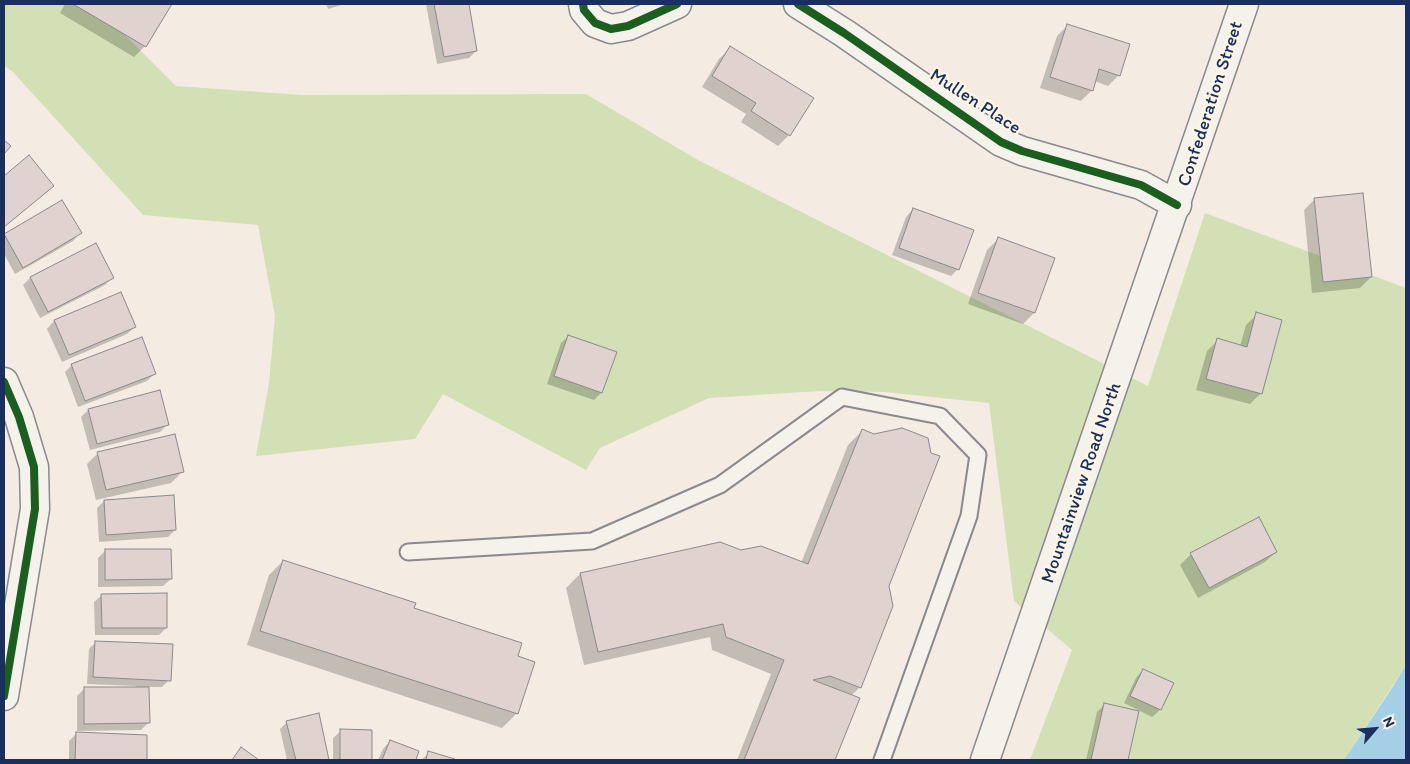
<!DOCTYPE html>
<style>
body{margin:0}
#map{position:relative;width:1410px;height:764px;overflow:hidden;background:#f4ebe3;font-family:Itim,sans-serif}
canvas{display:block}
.frame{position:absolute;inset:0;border:5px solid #1b2f5e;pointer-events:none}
.north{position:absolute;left:1350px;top:704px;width:50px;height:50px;-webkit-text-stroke:4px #fcf5e5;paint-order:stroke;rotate:63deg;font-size:14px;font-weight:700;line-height:20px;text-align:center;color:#1b2f5e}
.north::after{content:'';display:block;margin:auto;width:18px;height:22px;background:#1b2f5e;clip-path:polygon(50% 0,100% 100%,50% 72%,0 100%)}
</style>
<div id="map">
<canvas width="1410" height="764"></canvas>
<div class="frame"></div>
<div class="north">N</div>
</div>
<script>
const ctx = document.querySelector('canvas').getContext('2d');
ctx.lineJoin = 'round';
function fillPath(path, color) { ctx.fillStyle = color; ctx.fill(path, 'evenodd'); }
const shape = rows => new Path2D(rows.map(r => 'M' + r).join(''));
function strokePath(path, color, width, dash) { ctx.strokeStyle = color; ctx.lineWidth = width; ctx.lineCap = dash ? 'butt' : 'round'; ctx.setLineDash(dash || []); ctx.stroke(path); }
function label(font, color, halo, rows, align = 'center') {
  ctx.font = font + ' Itim,sans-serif'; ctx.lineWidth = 5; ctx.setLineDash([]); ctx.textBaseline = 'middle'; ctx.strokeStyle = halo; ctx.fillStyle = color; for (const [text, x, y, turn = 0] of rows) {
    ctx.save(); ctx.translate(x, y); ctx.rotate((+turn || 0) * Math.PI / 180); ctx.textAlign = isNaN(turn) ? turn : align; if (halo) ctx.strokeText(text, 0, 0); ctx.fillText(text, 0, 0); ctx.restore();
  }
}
fillPath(shape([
 [4,4,94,4,176,86,302,95,586,94,698,160,1148,386,1205,213,1406,288,1406,665,1344,760,1030,760,1072,650,1014,601,989,403,885,392,820,391,709,398,600,448,586,470,443,394,415,439,256,456,269,383,275,316,258,225,143,215,12,71,4,66]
]), '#d3e0b5');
fillPath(shape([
 [1406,665,1406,760,1344,760,1390,691]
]), '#a5cfe4');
fillPath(shape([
 [65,4,170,4,145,46,134,57,60,13],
 [326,4,345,4,328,9],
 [426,4,468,4,476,51,469,58,437,64],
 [1068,25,1119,75,1108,86,1094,81,1092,90,1081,101,1040,88,1057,36],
 [730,48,789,135,778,146,741,122,746,114,702,87,719,59],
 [1315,199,1371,277,1360,288,1312,293,1304,210],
 [62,202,80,233,73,241,15,274,4,254,4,236],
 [913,209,958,269,951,276,892,255,906,217],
 [998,239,1053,259,1034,313,1023,324,968,304,987,250],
 [95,245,112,278,105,285,40,318,23,285,30,278],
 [121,293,135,327,127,334,62,362,47,329,54,321],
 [1257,314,1261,393,1250,404,1196,390,1207,351,1218,340,1240,346,1246,325],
 [569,336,615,353,601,393,594,400,547,384,561,343],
 [72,365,155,373,147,381,78,407,65,372],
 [88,410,167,425,160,432,90,450,81,417],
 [862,431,887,586,860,687,851,696,858,699,834,760,737,760,771,674,712,650,710,637,584,665,566,588,580,574,741,552,801,563,848,445],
 [98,453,182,472,171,483,96,500,87,464],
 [104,501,175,530,168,537,99,542,97,508],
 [105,551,171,579,163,586,98,587,98,558],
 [1276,552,1265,562,1198,598,1180,565,1191,554],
 [283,561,413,608,517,657,533,662,516,714,502,728,247,645,269,575],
 [102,595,166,628,159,635,95,635,94,602],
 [96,642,169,680,162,687,148,687,148,723,141,730,77,731,77,696,84,689,136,688,136,686,87,684,89,649],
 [1143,670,1172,684,1160,710,1152,717,1124,703,1136,678],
 [1104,705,1137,712,1126,760,1086,760,1097,712],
 [287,722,328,759,287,760,280,729],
 [341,731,371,731,371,760,333,760,333,738],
 [77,733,146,736,145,760,69,760,69,741],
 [390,741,418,752,414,760,378,760,383,749],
 [429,753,454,760,421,760]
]), '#0003');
const building = shape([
 [73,4,172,4,146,47,73,4],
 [434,4,469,4,477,51,444,57,434,4],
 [1067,24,1130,44,1120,76,1099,69,1093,91,1050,77,1067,24],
 [730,46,814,98,790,136,751,111,756,103,712,76,730,46],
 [4,140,11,146,4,154,4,140],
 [29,155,54,186,4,227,4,176,29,155],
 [1363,193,1372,277,1323,282,1314,198,1363,193],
 [62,200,82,233,23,268,4,234,62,200],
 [913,208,974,230,959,270,899,248,913,208],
 [998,237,1055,258,1035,313,978,293,998,237],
 [96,243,114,278,48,312,30,277,96,243],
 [121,292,136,327,69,355,54,320,121,292],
 [1256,312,1282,320,1262,394,1206,379,1217,338,1247,347,1256,312],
 [568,335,617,352,602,393,554,376,568,335],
 [142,337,156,374,85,401,71,364,142,337],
 [160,390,169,425,97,444,88,409,160,390],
 [902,428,928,438,931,453,940,456,889,586,893,606,861,688,830,676,813,680,860,698,835,760,744,760,784,660,726,637,723,624,598,652,580,573,720,542,741,550,761,546,808,564,862,429,874,434,902,428],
 [175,434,184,472,106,490,97,452,175,434],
 [174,495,176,530,106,535,104,500,174,495],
 [1259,517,1277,552,1209,588,1190,553,1259,517],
 [105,549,171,549,172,579,105,580,105,549],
 [283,560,416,603,414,608,522,643,518,656,535,662,518,714,260,631,283,560],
 [167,593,167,628,102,628,101,594,167,593],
 [95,641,173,644,171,681,93,677,95,641],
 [1143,669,1174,683,1161,710,1130,696,1143,669],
 [84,687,149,687,150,723,84,724,84,687],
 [1104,703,1139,711,1128,760,1091,760,1104,703],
 [319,713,329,760,296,760,286,721,319,713],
 [340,729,372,730,372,760,340,760,340,729],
 [76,732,147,735,147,760,75,760,76,732],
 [390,740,419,751,416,760,382,760,390,740],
 [241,747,259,760,232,760,241,747],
 [428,751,455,759,455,760,426,760,428,751]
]);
fillPath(building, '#dfd2cf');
strokePath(building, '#89898e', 1);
const service = shape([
 [408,552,592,541,720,485,842,397,940,416,978,455,969,516,882,760]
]);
const minor = shape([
 [583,4,584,10,595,23,611,29,628,26,677,4],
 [798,4,844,33,1001,142,1022,151,1141,185,1177,205],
 [4,382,19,417,34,467,35,509,4,696]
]);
const secondary = shape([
 [985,760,1244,4]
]);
strokePath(service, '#89898e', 19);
strokePath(minor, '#89898e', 31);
strokePath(secondary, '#89898e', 31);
strokePath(service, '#f5f1eb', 15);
strokePath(minor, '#f5f1eb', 28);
strokePath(secondary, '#f5f1eb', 28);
strokePath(shape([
 [583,4,584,10,595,23,611,29,628,26,677,4],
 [798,4,844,33,1001,142,1022,151,1141,185,1177,205],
 [4,382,19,417,34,467,35,509,4,696]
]), '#1b5e20', 8);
label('19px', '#1b2f5e', '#fcf5e5', [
 ["Mullen Place",975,102,33],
 ["Confederation Street",1211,104,-72],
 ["Mountainview Road North",1082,483,-71]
]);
</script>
